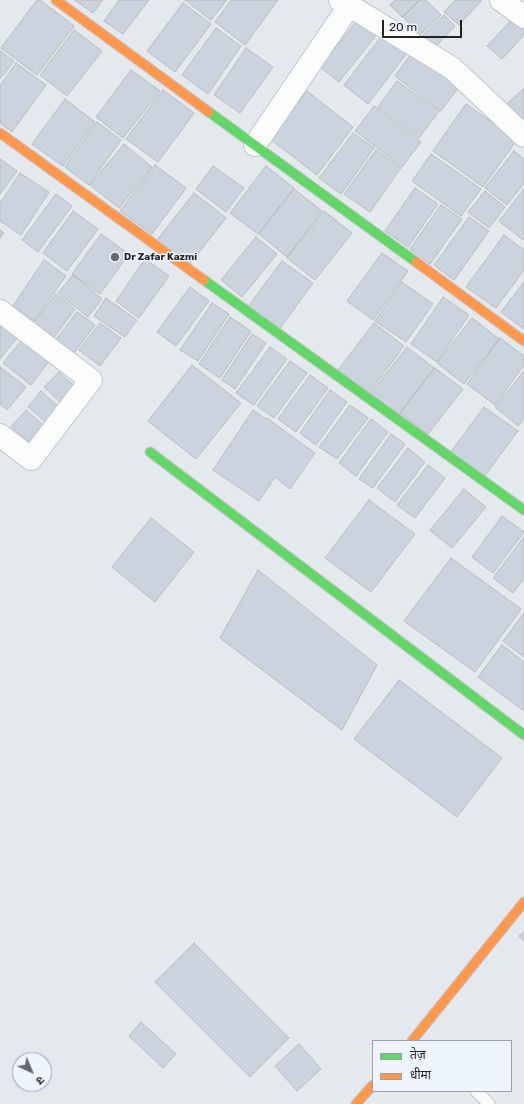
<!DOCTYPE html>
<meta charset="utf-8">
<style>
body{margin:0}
#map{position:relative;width:524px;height:1104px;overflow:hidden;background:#e4e9ee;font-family:Rubik,"Noto Sans Devanagari",sans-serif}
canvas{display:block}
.legend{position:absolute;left:372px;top:1040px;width:140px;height:52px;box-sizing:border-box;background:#eef5fe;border:1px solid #9ca1a8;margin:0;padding:5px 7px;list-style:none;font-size:12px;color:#212427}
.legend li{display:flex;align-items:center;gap:8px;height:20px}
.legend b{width:20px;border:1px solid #9ca1a8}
.north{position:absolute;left:12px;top:1052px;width:40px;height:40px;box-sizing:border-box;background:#eef5fe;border:1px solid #9ca1a8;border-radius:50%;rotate:136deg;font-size:11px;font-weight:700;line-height:16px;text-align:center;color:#212427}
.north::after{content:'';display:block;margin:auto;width:14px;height:18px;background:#65696d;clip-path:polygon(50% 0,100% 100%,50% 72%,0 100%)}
.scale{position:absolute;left:382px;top:20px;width:80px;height:18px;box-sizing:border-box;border:2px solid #212427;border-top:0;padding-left:5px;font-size:12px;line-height:14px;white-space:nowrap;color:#212427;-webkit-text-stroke:3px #eef5fe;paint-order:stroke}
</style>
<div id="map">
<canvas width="524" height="1104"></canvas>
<ul class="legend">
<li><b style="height:5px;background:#63d668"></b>तेज़</li>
<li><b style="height:5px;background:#ff974d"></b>धीमा</li>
</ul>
<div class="north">उ</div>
<div class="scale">20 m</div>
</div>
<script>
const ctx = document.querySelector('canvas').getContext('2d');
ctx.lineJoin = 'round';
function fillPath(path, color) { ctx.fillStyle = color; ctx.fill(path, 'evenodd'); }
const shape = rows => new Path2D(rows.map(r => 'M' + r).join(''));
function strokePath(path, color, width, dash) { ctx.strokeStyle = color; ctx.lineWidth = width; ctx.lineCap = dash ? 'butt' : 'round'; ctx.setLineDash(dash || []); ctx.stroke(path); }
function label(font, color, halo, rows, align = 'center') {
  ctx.font = font + ' Rubik,sans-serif'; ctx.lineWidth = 3; ctx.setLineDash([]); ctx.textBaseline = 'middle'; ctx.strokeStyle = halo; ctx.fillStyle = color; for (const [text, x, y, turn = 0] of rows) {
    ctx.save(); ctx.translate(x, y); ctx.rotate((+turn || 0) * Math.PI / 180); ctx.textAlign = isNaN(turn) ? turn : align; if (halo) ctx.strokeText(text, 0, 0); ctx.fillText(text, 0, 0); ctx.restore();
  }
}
const building = shape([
 [37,0,40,0,74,26,37,75,1,48,37,0],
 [75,0,103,0,93,13,75,0],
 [119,0,149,0,123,34,104,21,119,0],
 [185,0,227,0,211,20,185,0],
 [231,0,278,0,245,45,215,22,231,0],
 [395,0,419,0,402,17,390,5,395,0],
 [420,0,426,0,441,15,420,35,403,17,420,0],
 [455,0,482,0,459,25,444,12,455,0],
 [183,3,211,24,175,72,147,51,183,3],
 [444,15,455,26,435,47,423,35,444,15],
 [514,17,524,27,524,35,502,59,487,46,514,17],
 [359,18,378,33,339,82,320,67,359,18],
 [216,28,241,46,208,94,182,75,216,28],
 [74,30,102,51,67,96,40,75,74,30],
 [383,34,407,53,368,104,344,85,383,34],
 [246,48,273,67,240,113,214,95,246,48],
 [415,49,461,84,441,111,395,76,415,49],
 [0,51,14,61,0,79,0,51],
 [16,63,46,85,12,132,0,123,0,86,16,63],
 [131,70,160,91,123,138,96,117,131,70],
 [397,81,439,111,419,138,378,107,397,81],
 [524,88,524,120,521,122,505,106,524,88],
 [163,90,194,113,158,162,126,139,163,90],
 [307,91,353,127,317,175,270,139,307,91],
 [65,99,95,122,63,166,32,144,65,99],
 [466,104,517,140,483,187,433,151,466,104],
 [374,106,421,142,402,167,355,131,374,106],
 [97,122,121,140,89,185,65,167,97,122],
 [353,133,374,148,341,194,319,178,353,133],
 [124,144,152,167,119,208,90,185,124,144],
 [376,150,401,168,370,212,344,194,376,150],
 [514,151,524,159,524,183,507,205,485,188,514,151],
 [431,154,481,189,461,216,412,181,431,154],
 [0,159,17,171,0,194,0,159],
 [155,165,186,188,152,234,120,211,155,165],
 [213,166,244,188,226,212,196,189,213,166],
 [266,166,294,188,258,234,230,213,266,166],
 [20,173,49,192,21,235,0,221,0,203,20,173],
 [415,188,438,204,408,247,385,231,415,188],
 [294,189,322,211,287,257,259,234,294,189],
 [524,189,524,239,523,240,499,221,524,189],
 [485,191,505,207,489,228,468,212,485,191],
 [194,193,226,218,189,265,157,240,194,193],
 [56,194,72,206,38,252,22,240,56,194],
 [441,205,462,219,430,264,410,249,441,205],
 [73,211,98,229,67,271,43,253,73,211],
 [324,211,352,233,315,280,287,258,324,211],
 [469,217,489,231,454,280,434,265,469,217],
 [0,230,4,233,0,238,0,230],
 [101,234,129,254,100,294,72,274,101,234],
 [504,235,524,250,524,270,496,308,466,287,504,235],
 [256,237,277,254,242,297,221,280,256,237],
 [382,253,408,271,373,320,347,301,382,253],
 [145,259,169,276,139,318,116,301,145,259],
 [44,260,66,276,34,321,13,306,44,260],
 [282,261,313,283,278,331,247,308,282,261],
 [73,275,102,299,88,317,58,293,73,275],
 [402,282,433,304,406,342,375,321,402,282],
 [524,282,524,329,501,312,524,282],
 [190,287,209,301,176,346,157,332,190,287],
 [56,294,75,309,53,339,33,324,56,294],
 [443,297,469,315,437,362,411,344,443,297],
 [106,298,137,320,125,337,94,316,106,298],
 [212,303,229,314,198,361,180,350,212,303],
 [77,312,95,325,74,353,56,340,77,312],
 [230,317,251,331,220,378,199,364,230,317],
 [472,318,499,339,464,384,437,363,472,318],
 [0,323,18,337,0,359,0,323],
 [100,323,121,338,100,366,79,350,100,323],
 [374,323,404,346,369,393,338,370,374,323],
 [252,334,266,343,235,389,222,380,252,334],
 [500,338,524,356,524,365,495,405,467,384,500,338],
 [22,340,49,361,31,385,3,363,22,340],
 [270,347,287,359,254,405,236,393,270,347],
 [407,347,434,368,398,415,371,393,407,347],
 [290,361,307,373,274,418,257,406,290,361],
 [192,365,241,403,196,459,148,421,192,365],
 [0,367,26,387,7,410,0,404,0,367],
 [435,368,463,389,428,434,400,413,435,368],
 [524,371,524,419,518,426,495,407,524,371],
 [59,372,79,390,64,406,44,387,59,372],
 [310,375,328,388,296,432,278,419,310,375],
 [330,390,347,402,316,445,300,433,330,390],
 [41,391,61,409,48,424,28,407,41,391],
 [350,405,368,418,337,459,319,447,350,405],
 [484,407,518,431,483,478,450,453,484,407],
 [26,410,47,428,33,445,11,427,26,410],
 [253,410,266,419,267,418,315,453,290,489,275,477,259,501,213,470,253,410],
 [371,419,388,432,356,476,339,463,371,419],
 [391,434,405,444,373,488,359,479,391,434],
 [408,448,425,462,395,502,377,488,408,448],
 [428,465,445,478,415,518,397,505,428,465],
 [464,489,486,507,452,548,430,530,464,489],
 [369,500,415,534,371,592,325,558,369,500],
 [502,516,524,532,493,573,472,557,502,516],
 [151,518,194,552,155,602,112,567,151,518],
 [524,537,524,578,513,593,493,578,524,537],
 [451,558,521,609,475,672,404,621,451,558],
 [258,570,377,665,342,730,220,638,258,570],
 [524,613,524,657,503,641,524,613],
 [502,645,524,662,524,711,478,677,502,645],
 [399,680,502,758,457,817,354,739,399,680],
 [524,932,524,941,519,936,524,932],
 [194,943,289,1038,250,1077,155,982,194,943],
 [141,1022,176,1054,163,1068,129,1036,141,1022],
 [299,1044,321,1069,297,1091,275,1066,299,1044]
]);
fillPath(building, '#cbd4de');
strokePath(building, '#b9bcbf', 1);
const lane = shape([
 [476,1091,489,1104]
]);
const street = shape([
 [340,0,452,68,524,136],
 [501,0,524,17],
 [255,145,349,6],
 [0,311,91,380,31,459,0,435]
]);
const fast = shape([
 [209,112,416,262],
 [204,280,524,510],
 [150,452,524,735]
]);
const slow = shape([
 [56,0,209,112],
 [0,133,204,280],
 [416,262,524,341],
 [412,1041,524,902],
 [356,1104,373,1085]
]);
strokePath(lane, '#c2c5c9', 13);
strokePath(street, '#c2c5c9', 24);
strokePath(fast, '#c2c5c9', 11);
strokePath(slow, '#c2c5c9', 11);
strokePath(lane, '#fbfcfc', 11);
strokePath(street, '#fbfcfc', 22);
strokePath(fast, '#63d668', 9);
strokePath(slow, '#ff974d', 9);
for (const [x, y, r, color] of [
 [115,257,5,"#65696d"]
]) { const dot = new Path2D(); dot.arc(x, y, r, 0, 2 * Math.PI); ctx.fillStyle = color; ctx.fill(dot); strokePath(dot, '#eef5fe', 1.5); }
label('bold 10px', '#212427', '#eef5fe', [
 ["Dr Zafar Kazmi",124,257]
], 'left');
</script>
